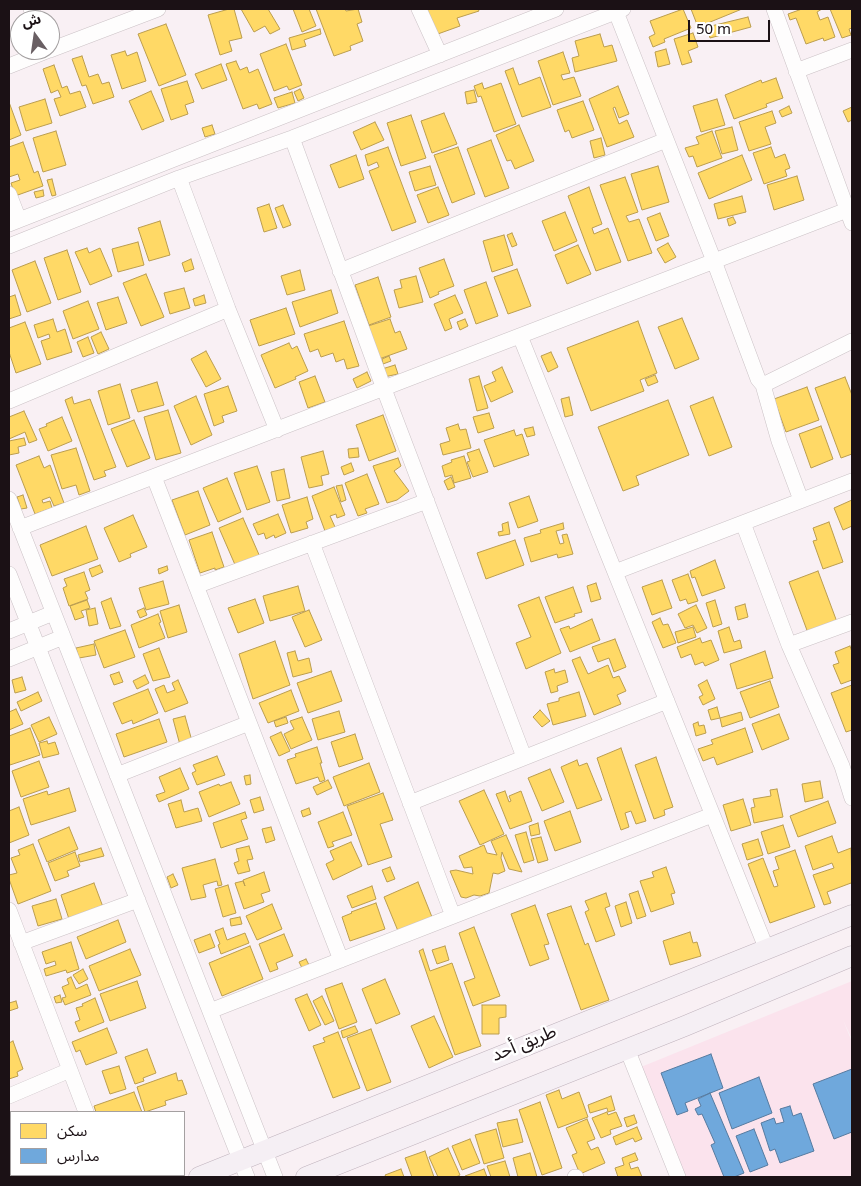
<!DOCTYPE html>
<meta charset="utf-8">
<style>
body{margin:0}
#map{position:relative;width:861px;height:1186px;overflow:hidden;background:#f9f0f4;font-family:Georgia,"Noto Sans Arabic",serif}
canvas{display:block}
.frame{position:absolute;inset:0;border:10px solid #1b1115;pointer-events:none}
.legend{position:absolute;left:10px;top:1111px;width:175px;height:65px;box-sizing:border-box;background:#fff;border:1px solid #a4a0a1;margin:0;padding:6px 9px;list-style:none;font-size:15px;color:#1b1115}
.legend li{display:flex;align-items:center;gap:10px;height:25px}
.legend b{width:25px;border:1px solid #a4a0a1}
.north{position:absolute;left:10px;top:10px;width:50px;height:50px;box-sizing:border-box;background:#fff;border:1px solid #a4a0a1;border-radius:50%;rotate:346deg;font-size:14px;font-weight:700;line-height:20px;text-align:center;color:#1b1115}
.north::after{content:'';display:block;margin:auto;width:18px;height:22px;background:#695f63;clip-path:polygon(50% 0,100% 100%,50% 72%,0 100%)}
.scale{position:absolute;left:688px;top:20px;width:82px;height:22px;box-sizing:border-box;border:2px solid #1b1115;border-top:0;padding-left:6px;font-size:15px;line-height:18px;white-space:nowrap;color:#1b1115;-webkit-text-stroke:4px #fff;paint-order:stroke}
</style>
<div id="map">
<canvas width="861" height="1186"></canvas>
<div class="frame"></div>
<ul class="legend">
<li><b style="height:14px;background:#ffd966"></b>سكن</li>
<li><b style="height:14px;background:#6fa8dc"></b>مدارس</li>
</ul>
<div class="north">ش</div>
<div class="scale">50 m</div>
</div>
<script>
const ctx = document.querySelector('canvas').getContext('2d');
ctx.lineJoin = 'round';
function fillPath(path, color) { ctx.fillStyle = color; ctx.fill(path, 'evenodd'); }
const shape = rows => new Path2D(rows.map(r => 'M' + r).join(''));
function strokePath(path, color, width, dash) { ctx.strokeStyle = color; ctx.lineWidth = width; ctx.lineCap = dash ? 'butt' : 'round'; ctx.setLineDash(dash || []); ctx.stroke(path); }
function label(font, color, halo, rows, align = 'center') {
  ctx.font = font + ' Georgia,"Noto Sans Arabic",serif'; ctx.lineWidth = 5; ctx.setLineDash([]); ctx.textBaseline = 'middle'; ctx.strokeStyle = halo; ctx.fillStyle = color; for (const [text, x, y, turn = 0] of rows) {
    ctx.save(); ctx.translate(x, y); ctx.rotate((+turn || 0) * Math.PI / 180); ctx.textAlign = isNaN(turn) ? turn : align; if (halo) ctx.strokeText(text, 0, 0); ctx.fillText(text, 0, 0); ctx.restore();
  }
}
fillPath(shape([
 [852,981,852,1039,843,1020,852,1042,852,1177,686,1177,641,1067]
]), '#fbe3ed');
const homes = shape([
 [229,9,234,9,242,38,229,41,232,51,220,55,208,15,229,9],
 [241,9,268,9,280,29,270,34,265,26,254,32,241,9],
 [293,9,309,9,316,26,302,32,293,9],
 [316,9,345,9,346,11,358,9,362,22,357,24,363,41,350,46,351,50,334,56,316,9],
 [426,9,478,9,479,11,457,18,460,26,435,35,426,9],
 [683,9,691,28,664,39,665,42,653,47,649,37,655,34,650,21,683,9],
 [691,9,742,9,698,27,691,9],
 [802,9,822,9,817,12,820,20,828,17,835,37,824,41,823,38,806,44,796,18,790,20,788,14,802,9],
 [830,9,852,9,852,28,849,29,851,35,842,38,830,9],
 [748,17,751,27,710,38,707,27,748,17],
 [166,24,186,75,159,86,138,34,166,24],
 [320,29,321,34,304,40,306,46,292,50,289,38,320,29],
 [693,33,698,47,688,51,692,62,682,65,674,39,693,33],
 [600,34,604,47,612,45,617,61,575,72,572,58,579,56,575,41,600,34],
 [286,44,302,85,289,90,287,86,274,91,260,54,286,44],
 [666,49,670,64,658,67,655,52,666,49],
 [125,51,127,56,137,52,146,81,122,89,111,55,125,51],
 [563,52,570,73,561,75,563,80,574,77,581,96,553,105,538,61,563,52],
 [82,56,89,77,98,74,102,84,109,82,114,97,93,104,86,85,82,86,72,59,82,56],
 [236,61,240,70,247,67,249,73,258,69,272,104,259,109,257,104,243,109,226,64,236,61],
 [221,64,227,80,202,89,195,74,221,64],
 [54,65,62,88,67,86,70,94,80,91,86,107,60,116,54,99,61,97,58,90,51,93,43,69,54,65],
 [513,68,519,85,540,77,551,107,522,117,505,71,513,68],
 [776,78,783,98,766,104,767,107,734,119,725,95,761,80,762,83,776,78],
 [187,81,194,102,185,105,188,114,171,120,161,89,187,81],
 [482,83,484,89,501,83,516,124,494,132,481,96,478,97,474,86,482,83],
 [618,86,629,114,619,118,615,107,613,108,619,124,627,120,634,137,607,147,589,99,618,86],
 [300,89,304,98,298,101,294,92,300,89],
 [474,90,477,102,467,104,465,92,474,90],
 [151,91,164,121,142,130,129,101,151,91],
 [292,92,295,103,278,108,274,98,292,92],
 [45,99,52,123,26,131,19,107,45,99],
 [717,99,725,125,701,132,693,106,717,99],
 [583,101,594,130,572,138,569,130,565,132,557,110,583,101],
 [9,102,21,135,9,140,9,102],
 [789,106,792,113,782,117,779,111,789,106],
 [852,107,852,120,848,122,843,111,852,107],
 [772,111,776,123,765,127,771,144,749,151,739,122,772,111],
 [444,113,457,144,432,153,421,121,444,113],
 [411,115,426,158,401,166,387,123,411,115],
 [375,122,384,140,361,150,353,132,375,122],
 [212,125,215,134,205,137,202,128,212,125],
 [519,125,534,161,515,169,511,160,507,161,496,135,519,125],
 [732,127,738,150,722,154,715,131,732,127],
 [56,131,66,165,43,172,33,138,56,131],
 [712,131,722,158,697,167,693,156,689,157,685,148,699,144,696,137,712,131],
 [601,138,605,155,594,158,590,141,601,138],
 [491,140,509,188,485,197,467,149,491,140],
 [23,142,34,173,38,171,43,186,15,196,11,183,20,180,18,174,9,177,9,147,23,142],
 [388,147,416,222,392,231,369,171,379,167,377,162,368,166,365,155,388,147],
 [458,147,475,194,452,203,434,155,458,147],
 [771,147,775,158,785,154,790,168,785,170,787,176,764,184,753,153,771,147],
 [356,155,364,179,339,188,330,165,356,155],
 [742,155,752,180,709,199,698,173,742,155],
 [430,166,436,185,415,191,409,172,430,166],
 [658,166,669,202,642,210,631,174,658,166],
 [797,176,804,200,774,210,767,185,797,176],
 [625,177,638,212,626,216,629,222,639,219,652,253,628,261,600,185,625,177],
 [52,179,56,195,52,196,47,180,52,179],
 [438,187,449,215,428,223,417,195,438,187],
 [589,187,602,224,592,228,594,234,608,228,621,262,596,271,568,196,589,187],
 [43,190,44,196,36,198,34,192,43,190],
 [742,196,746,212,718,219,714,204,742,196],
 [269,204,277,228,264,232,257,208,269,204],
 [283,205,291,225,283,228,275,208,283,205],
 [565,212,577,241,554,251,542,221,565,212],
 [660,213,669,236,656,241,647,218,660,213],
 [733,217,736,223,729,226,727,219,733,217],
 [160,221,170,255,149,261,138,228,160,221],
 [512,233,517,245,512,247,507,235,512,233],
 [504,235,513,265,492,272,483,241,504,235],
 [138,242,144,265,118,272,112,249,138,242],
 [668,243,676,257,665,263,657,249,668,243],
 [578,245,591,274,567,284,555,255,578,245],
 [87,248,89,253,100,248,112,276,90,285,75,252,87,248],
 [67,250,81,292,58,300,44,258,67,250],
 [191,259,194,269,185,272,182,263,191,259],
 [444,259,454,286,438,292,439,294,430,298,419,268,444,259],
 [35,261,51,303,27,312,12,270,35,261],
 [517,269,531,306,508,314,494,277,517,269],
 [300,270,305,290,287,295,281,276,300,270],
 [146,274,164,317,141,326,123,283,146,274],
 [416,276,423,302,399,308,394,290,402,288,400,280,416,276],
 [378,277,391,317,369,325,355,285,378,277],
 [486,282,498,316,476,324,464,290,486,282],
 [184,288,190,308,170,314,164,293,184,288],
 [331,290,338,313,300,327,292,302,331,290],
 [15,295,21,315,9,319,9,296,9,297,15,295],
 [204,295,206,303,195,306,193,299,204,295],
 [455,295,463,313,449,319,452,328,445,331,434,304,455,295],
 [118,297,127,323,106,330,97,303,118,297],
 [88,301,99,329,73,339,63,311,88,301],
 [286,308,295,334,259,346,250,320,286,308],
 [682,318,699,359,675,369,658,327,682,318],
 [53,319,57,332,65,329,72,352,47,360,41,341,50,338,49,334,38,338,34,325,53,319],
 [390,319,395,333,400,331,407,349,379,359,368,326,390,319],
 [465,319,468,326,460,330,457,322,465,319],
 [344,321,359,366,347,369,344,359,336,362,333,353,321,357,318,349,310,352,304,334,344,321],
 [638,321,657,373,640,380,644,391,591,411,567,348,638,321],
 [25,322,41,364,16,373,9,352,9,328,25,322],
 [101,332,109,349,98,354,91,337,101,332],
 [88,337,94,353,83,357,77,342,88,337],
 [289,343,292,349,297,346,308,371,295,377,296,379,275,388,261,355,289,343],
 [206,351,221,379,206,387,191,359,206,351],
 [551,352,558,367,548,372,541,356,551,352],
 [389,356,391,361,383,364,382,359,389,356],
 [395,365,398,374,384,377,382,369,395,365],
 [502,367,513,392,491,402,484,386,496,381,492,372,502,367],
 [367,372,371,381,357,388,353,379,367,372],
 [655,375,658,382,648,386,645,379,655,375],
 [315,376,325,402,308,408,299,382,315,376],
 [479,376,488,408,477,411,469,379,479,376],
 [845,377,852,395,852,454,841,458,815,388,845,377],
 [157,382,164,405,138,412,131,390,157,382],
 [120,384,130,418,108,425,98,391,120,384],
 [228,386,237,411,222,416,224,422,214,426,204,394,228,386],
 [807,387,819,420,786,432,774,399,807,387],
 [196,396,212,435,191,445,174,406,196,396],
 [72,397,74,404,90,399,116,467,104,471,106,476,94,480,65,400,72,397],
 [569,397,573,415,565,417,561,399,569,397],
 [713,397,732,447,709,456,690,406,713,397],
 [668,400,689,455,636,476,639,485,623,491,598,427,668,400],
 [168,410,181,453,156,460,144,417,168,410],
 [24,411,37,440,29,443,25,432,9,439,9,417,24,411],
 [489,413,494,428,478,433,473,417,489,413],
 [383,415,396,451,369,461,356,425,383,415],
 [62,417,72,441,48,451,39,429,47,426,46,424,62,417],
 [134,420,150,458,127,467,111,429,134,420],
 [458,424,460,430,466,429,471,448,443,455,440,444,450,441,446,428,458,424],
 [821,426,833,459,811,468,799,434,821,426],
 [533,427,535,435,527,437,524,429,533,427],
 [514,430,516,436,522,434,529,455,494,467,484,440,514,430],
 [24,438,26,445,18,447,19,453,9,455,9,441,24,438],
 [76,448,90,491,79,495,76,485,62,489,51,455,76,448],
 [358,448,359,457,349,458,348,449,358,448],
 [479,449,488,472,473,477,467,462,470,461,467,453,479,449],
 [323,451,329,474,321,476,323,485,309,488,301,457,323,451],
 [39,456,44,468,50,465,64,503,54,506,50,497,42,500,43,503,50,501,52,508,35,514,16,465,39,456],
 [464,456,471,478,454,483,452,475,445,477,442,466,452,462,451,460,464,456],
 [398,458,401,466,394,471,409,491,397,500,387,503,373,466,398,458],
 [351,463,354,471,344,475,341,467,351,463],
 [257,466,270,502,247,510,234,473,257,466],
 [284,469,290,498,277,501,271,472,284,469],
 [367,474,379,504,365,509,367,513,358,516,345,483,367,474],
 [451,477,455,487,448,490,444,481,451,477],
 [227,478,241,512,218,522,203,488,227,478],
 [342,485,346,500,341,502,336,486,342,485],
 [334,487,345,515,337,518,336,514,330,516,335,527,325,531,312,496,334,487],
 [198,491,210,525,185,535,172,500,198,491],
 [23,495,27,508,21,509,17,497,23,495],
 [529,496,538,521,518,528,509,503,529,496],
 [307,497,313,519,306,522,308,528,291,533,282,505,307,497],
 [852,500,852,526,843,530,834,508,852,500],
 [278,514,286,533,275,538,274,535,266,539,264,533,258,535,253,524,278,514],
 [133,515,147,547,130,554,131,557,119,562,104,528,133,515],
 [243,518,260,557,236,567,219,528,243,518],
 [508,522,510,534,499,536,498,532,503,531,502,524,508,522],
 [829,522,843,562,823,569,813,541,817,540,813,528,829,522],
 [563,523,564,529,556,531,560,544,564,543,562,535,567,534,573,554,558,558,557,554,531,562,524,538,541,533,540,530,563,523],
 [86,526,98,559,52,576,40,545,86,526],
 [212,532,224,567,215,570,215,568,200,573,189,540,212,532],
 [515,540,524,565,486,579,477,553,515,540],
 [715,560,725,588,702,596,695,577,692,578,690,571,715,560],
 [100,565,103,572,92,577,89,569,100,565],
 [167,566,168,570,159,574,158,569,167,566],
 [818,571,837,622,808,633,789,582,818,571],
 [84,572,90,590,85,592,88,599,69,606,63,588,67,586,64,579,84,572],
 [688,574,698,601,688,604,686,599,680,601,672,580,688,574],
 [662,580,672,608,652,615,642,587,662,580],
 [163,581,169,604,146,610,139,588,163,581],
 [596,583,601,599,591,602,587,586,596,583],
 [298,586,305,611,270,621,263,596,298,586],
 [573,587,582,612,574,614,575,616,555,623,545,597,573,587],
 [539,597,561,653,526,669,516,643,531,637,518,605,539,597],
 [111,598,121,626,110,629,101,602,111,598],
 [255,599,264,623,238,633,228,608,255,599],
 [87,600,90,608,81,611,84,617,75,620,70,606,87,600],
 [715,600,722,624,713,627,706,603,715,600],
 [745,604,748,617,738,620,735,607,745,604],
 [179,605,187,632,168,638,160,611,179,605],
 [696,605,707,628,697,633,693,625,685,628,678,614,696,605],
 [95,608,98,624,89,626,86,610,95,608],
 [144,608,147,615,140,618,137,611,144,608],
 [309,610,322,640,305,647,292,617,309,610],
 [158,614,161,622,159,623,165,638,139,648,131,625,158,614],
 [660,618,663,625,668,624,676,643,663,648,652,622,660,618],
 [592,619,600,640,570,652,560,629,569,626,570,629,592,619],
 [693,627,696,637,678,643,675,632,693,627],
 [729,627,734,642,740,640,742,648,724,653,718,631,729,627],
 [125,630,135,657,104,668,94,641,125,630],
 [700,638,702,643,711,640,719,660,705,666,703,662,695,665,691,654,681,658,677,647,700,638],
 [615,639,626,667,614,672,609,658,598,662,592,647,615,639],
 [275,641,290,685,253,699,239,654,275,641],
 [94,644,96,655,79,658,76,648,94,644],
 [850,646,852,652,852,680,841,684,833,665,839,663,835,652,850,646],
 [159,648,170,677,153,681,143,654,159,648],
 [295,651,298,661,309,658,312,672,293,677,287,653,295,651],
 [765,651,773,678,737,689,730,664,765,651],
 [580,657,588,674,608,665,613,678,619,676,626,691,617,695,621,704,594,715,572,660,580,657],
 [554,669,555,673,565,670,568,682,557,686,558,691,551,693,545,672,554,669],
 [331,671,342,701,308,713,297,683,331,671],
 [119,672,123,682,114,685,110,675,119,672],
 [145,675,149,683,137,689,133,681,145,675],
 [22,677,26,690,15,693,12,680,22,677],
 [178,680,188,703,165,712,155,689,164,685,167,693,175,690,172,683,178,680],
 [707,680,715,699,703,705,699,697,703,695,698,685,707,680],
 [770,681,779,707,750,718,740,692,770,681],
 [852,685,852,730,846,732,831,693,852,685],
 [148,689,158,713,133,724,132,720,122,724,113,703,148,689],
 [291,690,299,711,268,723,259,703,291,690],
 [38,692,42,701,21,711,17,702,38,692],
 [579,692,586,716,553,725,547,704,559,701,559,698,579,692],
 [717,707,720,718,741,712,743,720,722,727,720,718,711,720,708,710,717,707],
 [16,709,23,724,9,730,9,712,16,709],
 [540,710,550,721,542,727,533,717,540,710],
 [339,711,345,732,318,740,312,719,339,711],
 [779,714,789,739,762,750,752,724,779,714],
 [185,716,192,741,180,745,173,719,185,716],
 [49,717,57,734,39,742,31,725,49,717],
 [286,717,288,723,276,727,274,721,286,717],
 [302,717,312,740,291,749,284,734,294,729,290,721,302,717],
 [159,719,167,742,124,757,116,734,159,719],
 [698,722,699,726,704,725,706,733,696,736,693,724,698,722],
 [30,728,40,755,10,765,9,761,9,736,30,728],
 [745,728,753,752,717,765,714,757,703,761,698,749,713,744,711,740,745,728],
 [281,732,290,751,279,756,270,737,281,732],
 [355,734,363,759,339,767,331,742,355,734],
 [47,741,48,744,55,742,59,754,43,758,39,743,47,741],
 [317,747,322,763,320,763,325,780,320,782,318,777,296,784,287,760,296,757,295,754,317,747],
 [621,748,646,821,636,824,631,811,625,813,629,827,621,830,597,758,621,748],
 [217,756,225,775,197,785,192,773,196,771,193,765,217,756],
 [656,757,673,807,664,810,665,815,654,819,635,765,656,757],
 [577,760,579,766,587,763,602,800,577,809,561,767,577,760],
 [39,761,49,787,21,797,12,771,39,761],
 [369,763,380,792,344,806,333,777,369,763],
 [180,768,189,789,159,802,156,795,165,792,159,777,180,768],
 [550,769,564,802,542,811,528,778,550,769],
 [250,775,251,784,246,785,244,776,250,775],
 [328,780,332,788,317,795,313,787,328,780],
 [820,781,823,798,805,802,802,784,820,781],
 [231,782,240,804,209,817,199,792,219,784,220,786,231,782],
 [69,788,76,811,31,825,23,799,47,791,48,795,69,788],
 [777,789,783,817,754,823,751,808,755,807,753,799,771,796,770,790,777,789],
 [484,790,504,834,480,845,459,801,484,790],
 [505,791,509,802,511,801,509,796,521,791,532,821,510,829,496,794,505,791],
 [383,793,393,820,380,824,392,857,368,865,347,806,383,793],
 [260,797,264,810,254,813,250,800,260,797],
 [743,799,751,825,731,831,723,805,743,799],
 [181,800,184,812,198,808,202,821,176,828,168,804,181,800],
 [828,801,836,823,798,837,790,816,828,801],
 [19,807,29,835,9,843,9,811,19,807],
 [309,808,311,814,303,817,301,811,309,808],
 [570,811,581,842,555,851,544,821,570,811],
 [245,812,247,818,241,820,248,839,221,848,213,823,245,812],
 [343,812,352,835,332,842,334,846,328,848,318,822,343,812],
 [538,823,540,834,531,836,529,826,538,823],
 [783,825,790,847,768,854,761,832,783,825],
 [69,827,78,849,47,862,38,840,69,827],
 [271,827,275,840,266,843,262,829,271,827],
 [526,832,534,860,524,863,515,835,526,832],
 [506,835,522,872,509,869,502,852,501,858,505,871,498,874,493,873,489,893,480,896,474,895,466,898,461,897,450,871,456,870,473,874,472,867,464,868,459,856,484,845,487,853,497,855,491,841,506,835],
 [832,836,838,853,851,848,852,885,851,883,827,892,831,903,824,905,813,875,834,868,832,863,813,870,805,846,832,836],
 [541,837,548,860,538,863,531,839,541,837],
 [758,839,763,855,747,860,742,844,758,839],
 [351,842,362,866,333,880,326,864,334,860,330,851,351,842],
 [33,844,51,891,18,904,9,879,9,875,17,873,11,858,20,855,18,850,33,844],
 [249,846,253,859,247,860,250,871,238,874,234,863,239,861,236,849,249,846],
 [101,848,104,856,80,862,78,855,101,848],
 [795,850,815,907,770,923,748,864,763,858,774,887,778,886,773,871,779,869,775,857,795,850],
 [75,852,80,866,67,871,69,876,55,881,48,863,75,852],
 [215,859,222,885,218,886,217,881,203,885,206,897,191,900,182,868,215,859],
 [390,867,395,879,387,882,382,870,390,867],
 [666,867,675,893,671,894,674,904,651,912,640,881,654,877,652,872,666,867],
 [264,872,270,891,261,894,264,902,244,909,235,883,243,881,245,886,243,880,264,872],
 [173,874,178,885,171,888,167,877,173,874],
 [418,882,432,917,398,931,384,897,418,882],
 [94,883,103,907,69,919,61,895,94,883],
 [228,885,236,913,223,917,215,889,228,885],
 [372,886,376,899,352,908,347,896,372,886],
 [638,891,646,916,637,919,629,894,638,891],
 [606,893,610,906,605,908,615,935,596,942,585,912,589,910,585,901,606,893],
 [56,899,62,919,38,926,32,906,56,899],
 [626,902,632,923,621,927,615,906,626,902],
 [376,903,385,929,350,941,342,917,352,913,351,912,376,903],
 [272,904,282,929,257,940,246,916,272,904],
 [535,905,549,944,544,945,549,959,530,966,511,914,535,905],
 [571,906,585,945,588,943,609,1000,581,1010,547,914,571,906],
 [240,917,242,924,231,926,230,919,240,917],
 [118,920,126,942,86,959,77,937,118,920],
 [474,927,500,996,473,1006,464,982,475,978,459,933,474,927],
 [223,928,227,940,245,933,249,943,221,954,218,945,220,944,215,931,223,928],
 [690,932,693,943,697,942,701,956,670,965,663,941,690,932],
 [210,934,215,947,199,953,194,940,210,934],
 [284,934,293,956,276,963,278,969,270,972,259,944,284,934],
 [71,942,79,969,67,973,66,970,46,976,44,969,56,965,55,961,46,964,42,952,71,942],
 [250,946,263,979,222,996,209,963,250,946],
 [445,946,449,960,437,964,432,950,445,946],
 [130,949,141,975,99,991,89,966,130,949],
 [423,949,430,971,452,963,481,1046,455,1055,419,951,423,949],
 [306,959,309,965,302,968,299,962,306,959],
 [83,969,88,979,79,984,73,975,83,969],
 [71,977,76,989,87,984,91,995,65,1005,62,998,66,997,62,987,69,984,67,979,71,977],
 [385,979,400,1014,376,1024,362,989,385,979],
 [137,981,146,1008,110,1021,100,994,137,981],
 [342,983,357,1022,339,1029,325,989,342,983],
 [307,994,321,1025,309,1031,295,999,307,994],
 [60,995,62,1002,56,1003,54,997,60,995],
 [322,996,334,1021,325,1025,313,1001,322,996],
 [95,998,104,1022,79,1032,75,1022,80,1020,76,1008,83,1006,82,1004,95,998],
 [16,1001,18,1008,9,1011,9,1003,16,1001],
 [482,1005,506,1005,506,1017,499,1018,499,1034,482,1034,482,1005],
 [434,1016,453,1057,429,1068,411,1026,434,1016],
 [355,1026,358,1032,343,1038,341,1031,355,1026],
 [107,1028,117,1053,86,1065,80,1050,76,1052,72,1042,107,1028],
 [371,1029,391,1082,367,1091,347,1038,371,1029],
 [338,1032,360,1088,333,1098,313,1046,325,1042,323,1038,338,1032],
 [13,1041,23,1069,17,1072,18,1076,9,1079,9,1043,13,1041],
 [147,1049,156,1073,143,1078,144,1081,135,1084,125,1057,147,1049],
 [119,1066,126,1089,110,1094,102,1071,119,1066],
 [176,1073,178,1081,182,1080,187,1094,165,1101,166,1105,145,1112,137,1087,176,1073],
 [559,1090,562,1099,579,1092,588,1117,558,1128,546,1095,559,1090],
 [134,1092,142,1112,96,1112,94,1106,134,1092],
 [611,1096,615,1110,608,1112,607,1108,590,1113,588,1105,611,1096],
 [540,1102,562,1168,542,1175,519,1110,540,1102],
 [607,1112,608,1115,616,1112,622,1126,610,1130,611,1134,601,1138,592,1118,607,1112],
 [634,1115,637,1123,627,1127,624,1118,634,1115],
 [517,1119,523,1142,503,1147,497,1123,517,1119],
 [587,1119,595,1139,587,1142,591,1150,598,1147,605,1163,580,1174,572,1155,577,1153,566,1128,587,1119],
 [637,1127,642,1139,635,1142,633,1138,616,1145,613,1137,637,1127],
 [496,1129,504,1158,484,1164,475,1135,496,1129],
 [11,1139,11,1168,9,1169,9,1140,11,1139],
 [470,1139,480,1163,462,1170,452,1146,470,1139],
 [448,1148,460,1175,456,1177,438,1177,429,1157,448,1148],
 [425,1151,434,1177,412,1177,405,1158,425,1151],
 [530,1153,537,1177,518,1177,513,1158,530,1153],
 [635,1153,638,1160,629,1163,631,1169,638,1167,642,1177,618,1177,615,1168,624,1165,622,1158,635,1153],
 [505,1161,510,1177,491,1177,487,1166,505,1161],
 [401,1169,404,1177,386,1177,385,1175,401,1169],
 [484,1169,487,1177,465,1177,465,1176,484,1169],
 [19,1175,34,1175,35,1177,12,1177,19,1175],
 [43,1175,83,1175,84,1177,44,1177,43,1175],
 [117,1175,139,1175,139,1177,118,1177,117,1175]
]);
fillPath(homes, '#ffd966');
strokePath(homes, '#bb9d4e', 1);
const schools = shape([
 [711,1054,723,1088,685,1103,688,1111,677,1115,661,1073,711,1054],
 [852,1069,852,1132,834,1139,813,1084,852,1069],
 [759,1077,772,1113,732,1129,719,1093,759,1077],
 [710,1093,744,1173,734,1177,724,1177,711,1145,715,1143,702,1114,698,1115,695,1109,701,1106,698,1099,710,1093],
 [790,1106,793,1116,801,1113,814,1151,780,1163,775,1149,770,1151,761,1123,774,1118,776,1124,784,1122,780,1109,790,1106],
 [754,1129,768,1165,750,1172,736,1136,754,1129]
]);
fillPath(schools, '#6fa8dc');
strokePath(schools, '#567ba0', 1);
const minor = shape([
 [31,9,36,20],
 [419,9,440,55],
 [774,9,852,223],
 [616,12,714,261,758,379,763,385,779,441,801,500],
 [50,50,158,9],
 [9,66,49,50],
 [796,71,852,50],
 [292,138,384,389,524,757],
 [179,178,228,309,277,430],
 [9,194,19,220],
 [9,224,556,9],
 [9,246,179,178,292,138,623,9],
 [340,271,666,140],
 [520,336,767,950],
 [763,385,852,341],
 [9,401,228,309],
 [154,477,341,960],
 [9,499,275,1177],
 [743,523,789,645,842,766,852,798],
 [20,528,847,210],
 [312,543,453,916],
 [615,572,852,481],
 [9,574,247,1177],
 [196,586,427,501],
 [9,631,53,613],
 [789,645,852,622],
 [9,659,63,637],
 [117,775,249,723],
 [410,803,667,701],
 [9,910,86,1112],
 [21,943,138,900],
 [210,1011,712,815],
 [627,1049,678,1177],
 [9,1096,70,1070],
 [110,1175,111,1177],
 [575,1177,576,1177]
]);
const major = shape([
 [199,1177,852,915],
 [306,1177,685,1026,852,956]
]);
strokePath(minor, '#cbc2c6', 16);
strokePath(major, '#bfb2bc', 21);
strokePath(minor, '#fefdfd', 15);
strokePath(major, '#f5eff4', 20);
label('18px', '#1b1115', '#fff', [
 ["طريق أحد",525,1046,-22]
]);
</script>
